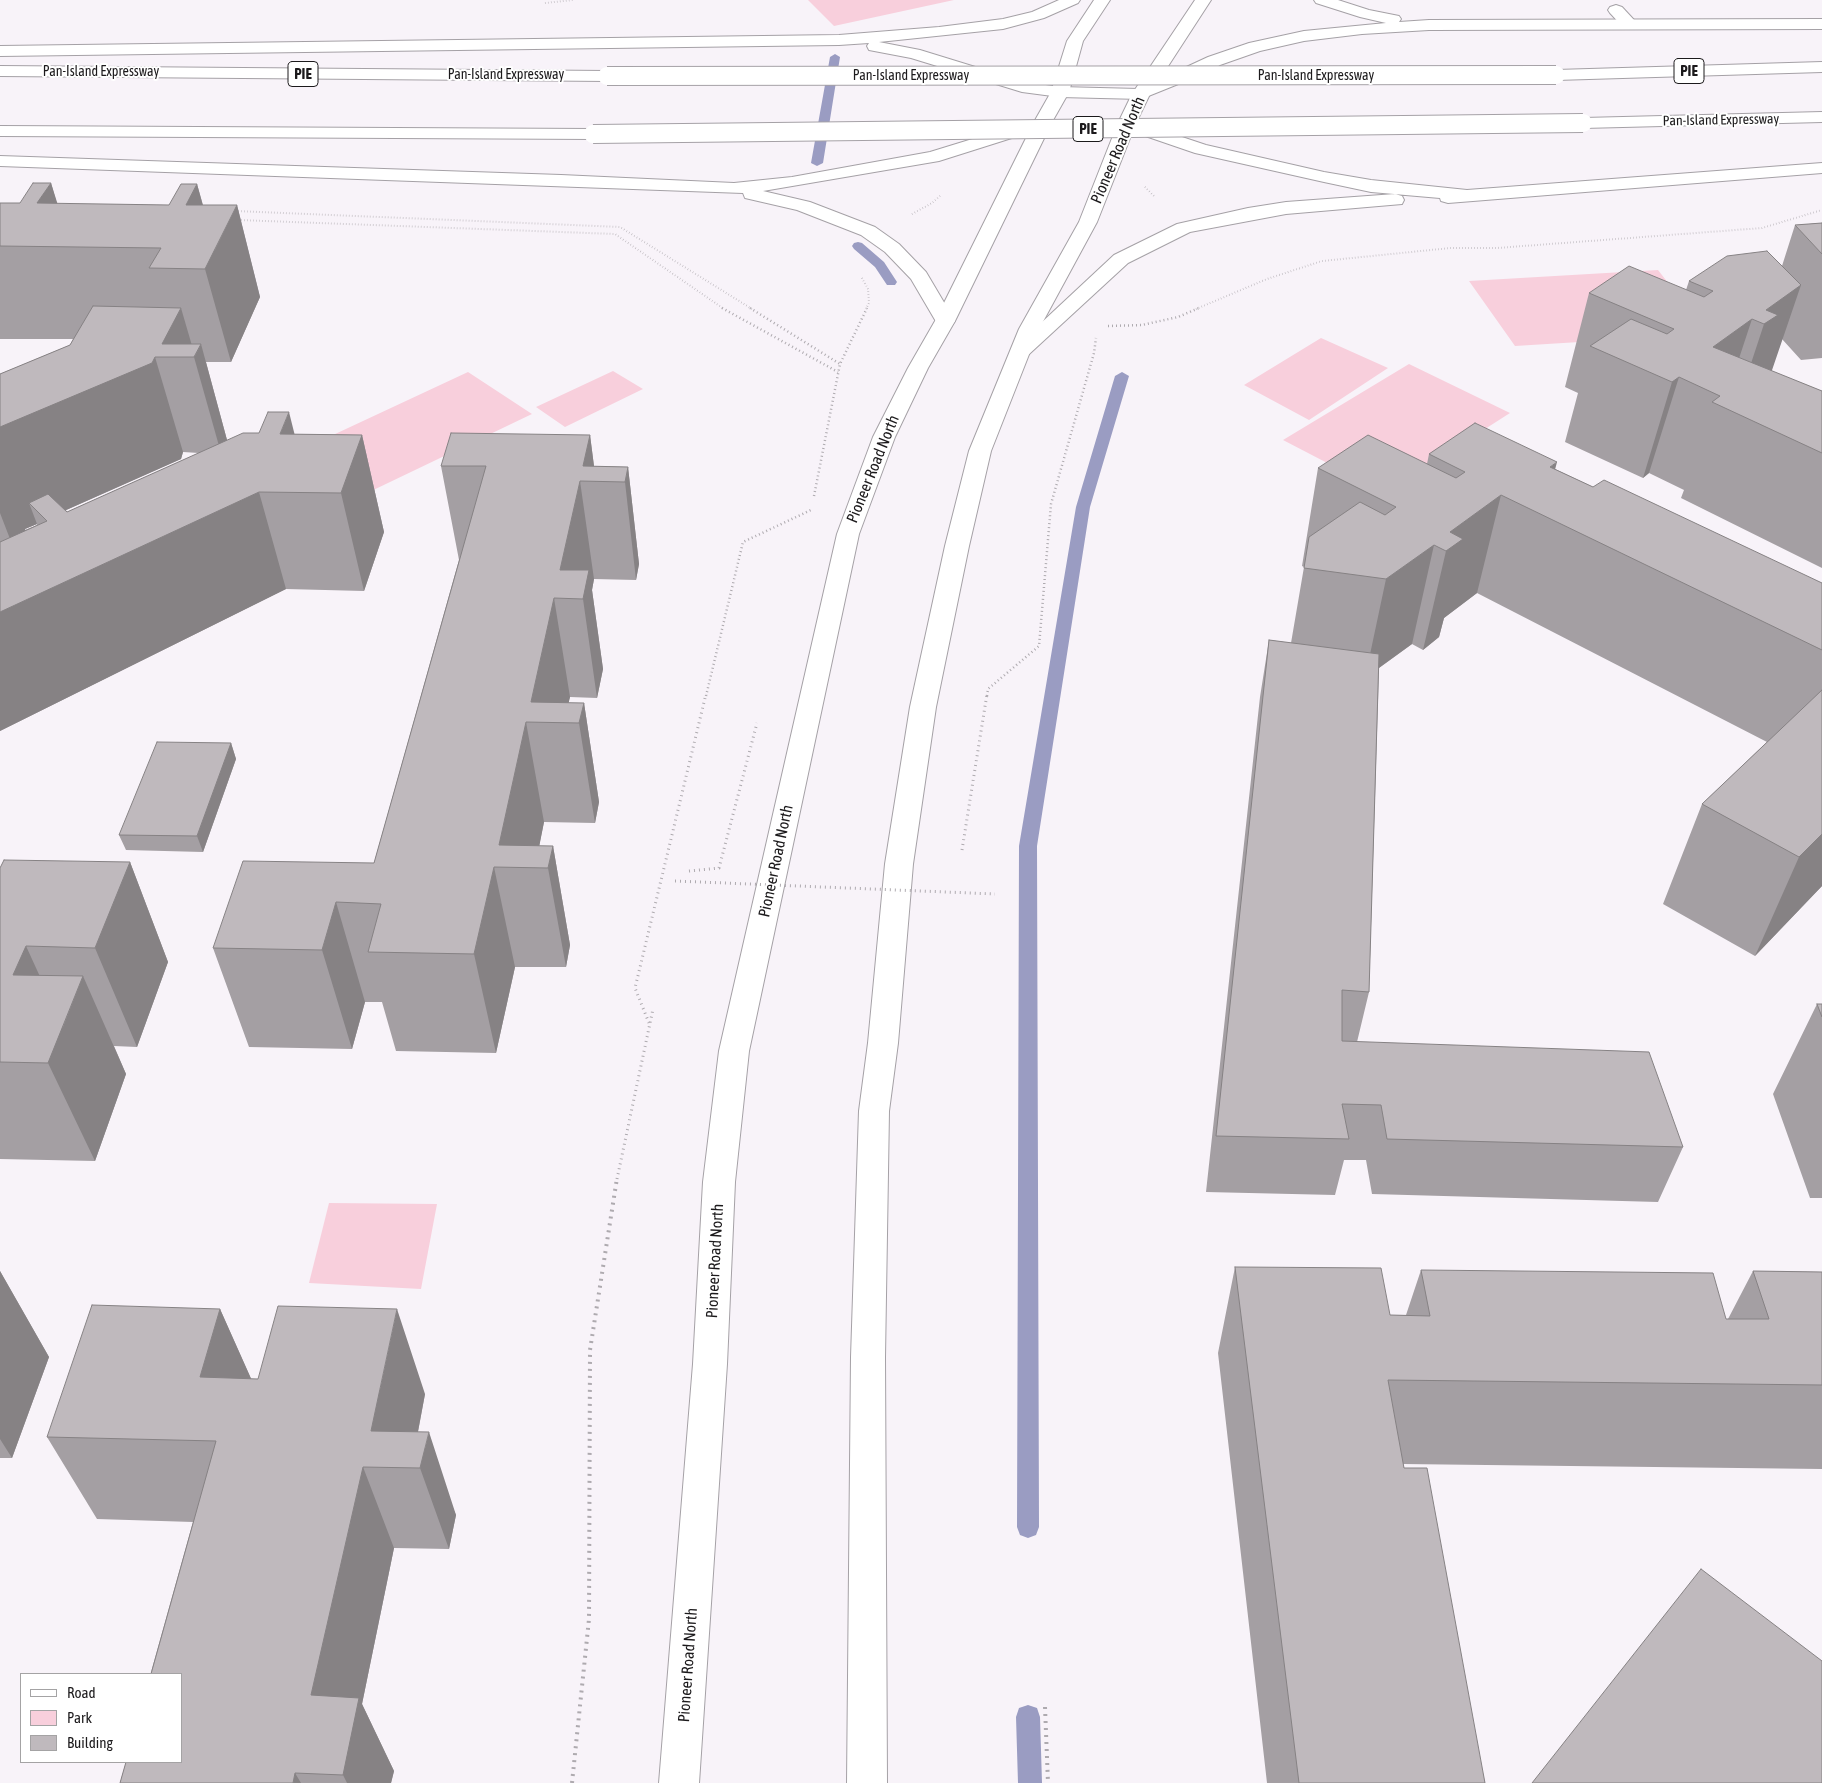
<!DOCTYPE html>
<style>
body{margin:0}
#map{position:relative;width:1822px;height:1783px;overflow:hidden;background:#f8f3f9;font-family:"Asap Condensed",sans-serif}
canvas{display:block}
.legend{position:absolute;left:20px;top:1673px;width:162px;height:90px;box-sizing:border-box;background:#fff;border:1px solid #a4a3a4;margin:0;padding:6px 9px;list-style:none;font-size:15px;color:#1c1a1c}
.legend li{display:flex;align-items:center;gap:10px;height:25px}
.legend b{width:25px;border:1px solid #a4a3a4}
</style>
<div id="map">
<canvas width="1822" height="1783"></canvas>
<ul class="legend">
<li><b style="height:6px;background:#fff"></b>Road</li>
<li><b style="height:14px;background:#f8cfdc"></b>Park</li>
<li><b style="height:14px;background:#bfb9bd"></b>Building</li>
</ul>
</div>
<script>
const ctx = document.querySelector('canvas').getContext('2d');
ctx.lineJoin = 'round';
function fillPath(path, color) { ctx.fillStyle = color; ctx.fill(path, 'evenodd'); }
const shape = rows => new Path2D(rows.map(r => 'M' + r).join(''));
function strokePath(path, color, width, dash) { ctx.strokeStyle = color; ctx.lineWidth = width; ctx.lineCap = dash ? 'butt' : 'round'; ctx.setLineDash(dash || []); ctx.stroke(path); }
function label(font, color, halo, rows, align = 'center') {
  ctx.font = font + ' "Asap Condensed",sans-serif'; ctx.lineWidth = 4; ctx.setLineDash([]); ctx.textBaseline = 'middle'; ctx.strokeStyle = halo; ctx.fillStyle = color; for (const [text, x, y, turn = 0] of rows) {
    ctx.save(); ctx.translate(x, y); ctx.rotate((+turn || 0) * Math.PI / 180); ctx.textAlign = isNaN(turn) ? turn : align; if (halo) ctx.strokeText(text, 0, 0); ctx.fillText(text, 0, 0); ctx.restore();
  }
}
fillPath(shape([
 [808,0,954,0,834,26],
 [1658,270,1708,334,1515,346,1469,281],
 [1321,338,1388,368,1309,420,1244,385],
 [1409,364,1510,413,1385,493,1283,440],
 [613,371,643,389,565,427,536,407],
 [468,372,532,414,365,494,303,449],
 [329,1203,437,1204,421,1289,309,1283]
]), '#f8cfdc');
fillPath(shape([
 [835,54,840,57,823,163,817,166,811,163,830,57,835,54],
 [858,242,862,243,884,262,897,282,895,285,887,285,875,267,854,249,852,246,854,243,858,242],
 [1122,372,1129,376,1090,507,1037,846,1039,1527,1036,1535,1028,1538,1020,1535,1017,1527,1019,846,1076,507,1115,376,1122,372],
 [1028,1705,1037,1708,1040,1717,1042,1783,1018,1783,1016,1717,1019,1708,1028,1705]
]), '#9a9cc2');
const minor = shape([
 [1616,5,1622,7,1635,21,1637,24,1635,27,1623,27,1610,13,1608,10,1610,7,1616,5]
]);
const major = shape([
 [1094,0,1110,0,1083,41,1069,92,1052,122,955,321,928,368,895,437,859,534,749,1051,735,1182,727,1364,699,1783,659,1783,693,1364,703,1182,719,1051,837,534,873,437,908,368,935,321,1034,122,1051,92,1067,41,1094,0],
 [1195,0,1211,0,1150,94,1136,123,1097,222,1039,329,991,451,969,546,936,707,913,864,898,1043,889,1111,885,1357,887,1783,847,1783,851,1357,859,1111,868,1043,885,864,910,707,945,546,969,451,1019,329,1079,222,1118,123,1132,94,1195,0]
]);
const highway = shape([
 [1059,0,1080,0,1078,3,1044,18,1003,29,879,42,920,50,1024,82,1060,87,1139,89,1208,57,1249,43,1304,31,1386,23,1360,17,1316,3,1314,0,1338,0,1369,10,1399,16,1401,19,1399,22,1429,20,1822,19,1822,29,1429,30,1362,34,1304,41,1260,51,1220,65,1208,72,1141,99,1060,97,1022,92,911,58,869,50,867,46,869,43,839,45,0,56,0,46,839,35,939,27,1003,19,1032,12,1059,0],
 [1822,62,1822,72,1556,80,1550,79,1548,75,1550,71,1556,70,1822,62],
 [0,66,607,71,613,72,615,76,613,80,607,81,0,76,0,66],
 [1822,112,1822,122,1583,128,1577,127,1574,123,1577,119,1583,118,1822,112],
 [1128,119,1206,145,1324,172,1371,180,1467,190,1822,163,1822,173,1448,203,1441,201,1440,198,1371,192,1324,182,1195,153,1122,128,1119,124,1122,120,1128,119],
 [1031,121,1037,122,1040,126,1037,130,939,161,763,191,810,202,875,227,899,244,926,272,955,321,952,325,945,327,938,325,911,279,885,252,861,235,797,210,745,198,743,193,0,166,0,156,561,175,734,183,792,177,930,152,1031,121],
 [0,126,593,129,599,130,602,134,599,138,593,139,0,136,0,126],
 [1395,194,1402,196,1404,200,1402,204,1286,214,1190,232,1128,263,1027,356,1020,358,1013,356,1010,352,1114,255,1177,224,1248,208,1286,202,1395,194]
]);
strokePath(minor, '#a5a1a6', 2);
strokePath(major, '#a5a1a6', 2);
strokePath(highway, '#a5a1a6', 2);
strokePath(shape([
 [545,3,573,0],
 [1145,187,1155,197],
 [235,211,620,227,752,309],
 [912,214,932,203,940,196],
 [238,220,615,234,724,309],
 [862,278,868,289,869,303,866,309],
 [1196,309,1267,279,1322,261,1451,248,1497,248,1762,228,1822,210]
]), '#aeaaaf', 2, [0.5, 2.5]);
strokePath(shape([
 [722,308,838,372],
 [750,308,840,364],
 [1108,326,1142,325,1178,317,1199,308],
 [814,496,840,364,867,308],
 [706,696,743,542,811,510],
 [987,696,988,689,1039,646,1051,504,1094,353,1096,338]
]), '#aeaaaf', 2.5, [1, 3]);
strokePath(shape([
 [962,850,987,694],
 [689,871,719,868,757,723],
 [649,1023,635,988,706,694],
 [617,1179,653,1009]
]), '#aeaaaf', 3, [1, 4]);
strokePath(shape([
 [1045,1707,1048,1783],
 [572,1783,589,1619,590,1350,617,1178]
]), '#aeaaaf', 4, [2, 5]);
fillPath(minor, '#fff');
fillPath(major, '#fff');
fillPath(highway, '#fff');
const highwayBridge = shape([
 [607,76,1556,75],
 [593,134,1583,123]
]);
strokePath(highwayBridge, '#a5a1a6', 20, []);
strokePath(shape([
 [675,881,995,894]
]), '#aeaaaf', 3, [1, 4]);
strokePath(highwayBridge, '#fff', 18);
fillPath(shape([
 [51,183,57,204,169,205,197,184,203,205,237,205,260,297,231,362,206,362,227,440,294,434,362,435,384,532,364,591,286,589,0,731,0,374,70,345,73,339,0,339,0,203,20,203],
 [183,452,199,453,67,512,66,510,181,459],
 [37,524,37,525,25,530,25,529],
 [1822,223,1822,358,1801,360,1782,339,1771,371,1822,391,1822,568,1681,498,1684,490,1649,473,1643,478,1565,442,1578,393,1565,387,1589,293,1686,290,1689,281,1782,266,1795,225],
 [590,435,594,466,628,467,639,564,636,580,594,579,592,590,603,669,597,698,570,697,568,703,584,703,599,802,595,823,544,822,539,846,553,846,570,945,566,967,515,967,496,1053,396,1051,382,1002,365,1002,352,1049,249,1047,213,948,374,863,459,560,441,466],
 [1429,454,1555,469,1593,487,1822,583,1822,886,1755,956,1663,904,1702,804,1767,742,1477,593,1444,618,1439,637,1423,650,1412,644,1379,668,1369,992,1357,1042,1683,1147,1658,1202,1372,1194,1366,1160,1344,1160,1335,1195,1206,1192,1260,697,1269,640,1291,643,1304,567,1302,566,1318,468,1427,464],
 [231,743,236,759,203,852,126,850,119,835],
 [130,862,168,962,137,1047,114,1046,126,1074,95,1161,0,1159,0,868],
 [1817,1004,1822,1004,1822,1198,1810,1198,1773,1094],
 [1235,1267,1390,1315,1406,1315,1421,1270,1726,1319,1728,1319,1753,1271,1822,1272,1822,1469,1403,1464,1485,1783,1267,1783,1218,1353],
 [0,1271,49,1357,12,1458,0,1458],
 [220,1309,251,1379,425,1394,418,1432,456,1515,449,1549,394,1548,362,1704,394,1771,391,1783,120,1783,193,1522,97,1519,47,1437]
]), '#a49fa3');
fillPath(shape([
 [51,183,71,247,37,203],
 [197,184,215,250,237,205,260,297,231,362,205,269,186,205],
 [1801,285,1769,379,1735,412,1764,324,1766,310],
 [181,308,195,356,201,344,227,440,221,453,194,357,162,344],
 [1752,319,1723,407,1720,396,1713,347],
 [155,357,183,452,181,459,46,519,29,503,37,524,25,529,33,550,17,557,0,513,0,427],
 [1679,377,1649,473,1643,478,1672,382],
 [289,412,309,492,280,434],
 [362,435,384,532,364,591,341,493],
 [590,435,596,482,583,466],
 [1557,462,1543,516,1550,467],
 [628,467,639,564,636,580,625,482],
 [580,481,594,579,592,590,603,669,597,698,583,599,560,570],
 [259,492,286,589,0,731,0,612],
 [1501,495,1477,593,1444,618,1439,637,1423,650,1446,551,1450,532],
 [1434,545,1412,644,1365,678,1386,579],
 [554,598,570,697,564,723,531,702],
 [584,703,599,802,595,823,579,723],
 [526,722,544,822,535,868,499,845],
 [231,743,236,759,203,852,197,836],
 [1822,834,1822,886,1755,956,1799,857],
 [553,846,570,945,566,967,548,868],
 [130,862,168,962,137,1047,95,948],
 [494,867,515,967,496,1053,474,954],
 [336,902,365,1002,352,1049,322,950],
 [26,946,63,1027,83,976,126,1074,95,1161,48,1063,13,975],
 [0,1271,49,1357,12,1458,0,1439],
 [220,1309,258,1394,200,1377],
 [397,1309,425,1394,411,1468,371,1431],
 [429,1432,456,1515,449,1549,420,1468],
 [363,1467,394,1548,362,1704,394,1771,391,1783,347,1783,343,1775,311,1695],
 [295,1773,301,1783,293,1783]
]), '#868284');
const building = shape([
 [33,183,51,183,37,203,169,205,181,184,197,184,186,205,237,205,205,269,149,268,161,248,0,246,0,203,20,203,33,183],
 [1822,223,1822,254,1795,225,1822,223],
 [1767,251,1801,285,1766,310,1778,315,1764,324,1752,319,1713,347,1822,391,1822,453,1712,402,1720,396,1679,377,1672,382,1590,346,1631,319,1667,334,1674,329,1589,293,1629,266,1704,297,1713,291,1689,281,1727,256,1767,251],
 [93,306,181,308,162,344,201,344,194,357,155,357,152,363,0,427,0,374,70,345,93,306],
 [268,412,289,412,280,434,362,435,341,493,259,492,0,612,0,542,47,521,29,503,48,494,67,512,243,433,259,433,268,412],
 [1475,423,1557,462,1550,467,1593,487,1604,480,1822,583,1822,650,1501,495,1450,532,1463,539,1446,551,1434,545,1386,579,1304,568,1309,537,1360,502,1385,515,1396,507,1318,468,1368,435,1456,478,1465,472,1429,454,1475,423],
 [451,433,590,435,583,466,628,467,625,482,580,481,560,570,589,570,583,599,554,598,531,702,584,703,579,723,526,722,499,845,553,846,548,868,494,867,474,954,368,952,381,904,336,902,322,950,213,948,243,861,374,863,486,466,441,466,451,433],
 [1269,640,1379,654,1369,992,1342,990,1342,1041,1649,1052,1683,1147,1387,1139,1381,1105,1342,1104,1349,1139,1216,1136,1269,640],
 [1822,690,1822,834,1799,857,1702,804,1822,690],
 [157,742,231,743,197,836,119,835,157,742],
 [4,860,130,862,95,948,26,946,13,975,83,976,48,1063,0,1062,0,868,4,860],
 [1817,1004,1822,1004,1822,1017,1817,1004],
 [1235,1267,1381,1268,1390,1315,1430,1316,1421,1270,1713,1273,1726,1319,1769,1319,1753,1271,1822,1272,1822,1385,1388,1380,1404,1468,1427,1468,1485,1783,1299,1783,1235,1267],
 [92,1305,220,1309,200,1377,258,1379,278,1306,397,1309,371,1431,429,1432,420,1468,363,1467,311,1695,359,1698,343,1775,295,1773,293,1783,120,1783,126,1762,181,1762,181,1674,151,1674,216,1441,47,1437,92,1305],
 [1701,1569,1822,1661,1822,1783,1532,1783,1701,1569]
]);
fillPath(building, '#bfb9bd');
strokePath(building, '#868284', 1);
label('14px', '#1c1a1c', '#fff', [
 ["Pan-Island Expressway",101,72],
 ["Pan-Island Expressway",506,75],
 ["Pan-Island Expressway",911,76],
 ["Pan-Island Expressway",1316,76],
 ["Pan-Island Expressway",1721,120,-1]
]);
for (const [x, y, w] of [
 [1689,71,30],
 [303,74,30],
 [1088,129,30]
]) { const box = new Path2D(); box.roundRect(x - w / 2, y - 12.5, w, 25, 4); ctx.fillStyle = '#fff'; ctx.fill(box); strokePath(box, '#1c1a1c', 1); }
label('bold 15px', '#1c1a1c', null, [
 ["PIE",1689,71],
 ["PIE",303,74],
 ["PIE",1088,129]
]);
label('16px', '#1c1a1c', '#fff', [
 ["Pioneer Road North",1118,150,-67],
 ["Pioneer Road North",873,469,-68],
 ["Pioneer Road North",776,861,-78],
 ["Pioneer Road North",715,1261,-87],
 ["Pioneer Road North",688,1665,-86]
]);
</script>
